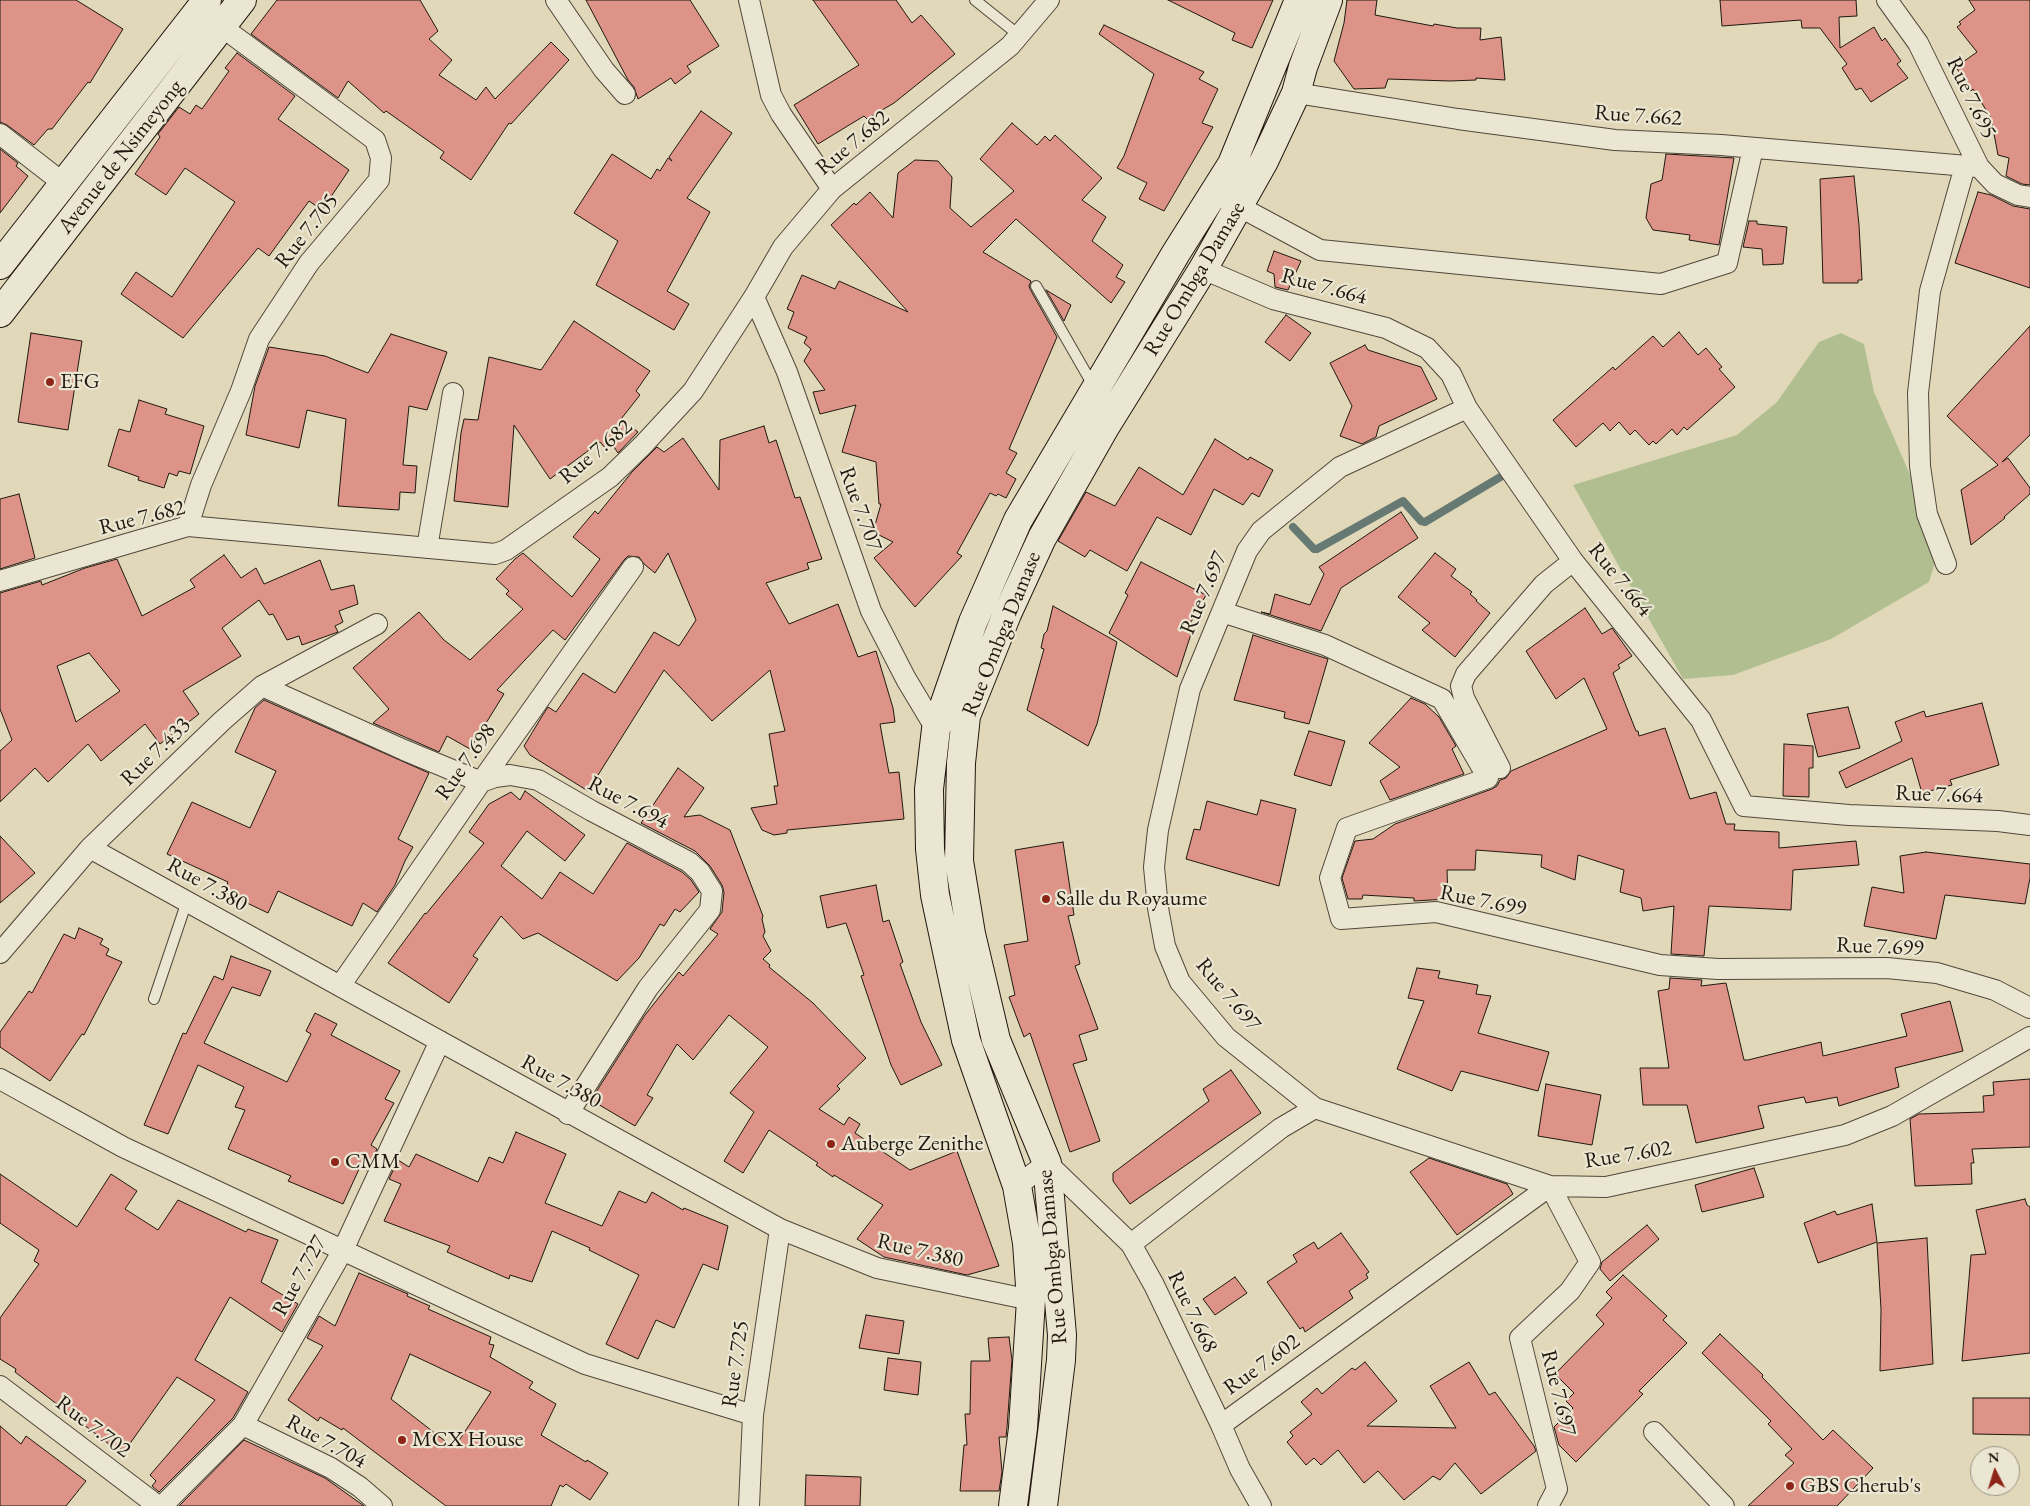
<!DOCTYPE html>
<style>
body{margin:0}
#map{position:relative;width:2030px;height:1506px;overflow:hidden;background:#e0d8b9;font-family:"EB Garamond",serif}
canvas{display:block}
.north{position:absolute;left:1970px;top:1446px;width:50px;height:50px;box-sizing:border-box;background:#ebe6d2;border:1px solid #9a9484;border-radius:50%;rotate:355deg;font-size:14px;font-weight:700;line-height:20px;text-align:center;color:#20180f}
.north::after{content:'';display:block;margin:auto;width:18px;height:22px;background:#8f2418;clip-path:polygon(50% 0,100% 100%,50% 72%,0 100%)}
</style>
<div id="map">
<canvas width="2030" height="1506"></canvas>
<div class="north">N</div>
</div>
<script>
const ctx = document.querySelector('canvas').getContext('2d');
ctx.lineJoin = 'round';
function fillPath(path, color) { ctx.fillStyle = color; ctx.fill(path, 'evenodd'); }
const shape = rows => new Path2D(rows.map(r => 'M' + r).join(''));
function strokePath(path, color, width, dash) { ctx.strokeStyle = color; ctx.lineWidth = width; ctx.lineCap = dash ? 'butt' : 'round'; ctx.setLineDash(dash || []); ctx.stroke(path); }
function label(font, color, halo, rows, align = 'center') {
  ctx.font = font + ' "EB Garamond",serif'; ctx.lineWidth = 4.5; ctx.setLineDash([]); ctx.textBaseline = 'middle'; ctx.strokeStyle = halo; ctx.fillStyle = color; for (const [text, x, y, turn = 0] of rows) {
    ctx.save(); ctx.translate(x, y); ctx.rotate((+turn || 0) * Math.PI / 180); ctx.textAlign = isNaN(turn) ? turn : align; if (halo) ctx.strokeText(text, 0, 0); ctx.fillText(text, 0, 0); ctx.restore();
  }
}
fillPath(shape([
 [1841,333,1864,344,1874,392,1927,514,1936,559,1929,582,1831,639,1733,675,1683,679,1573,485,1737,435,1777,402,1819,342]
]), '#b1bf90');
strokePath(shape([
 [1293,527,1314,549,1317,549,1403,501,1421,521,1425,522,1502,476]
]), '#667972', 8);
const building = shape([
 [0,0,76,0,123,29,90,83,88,82,52,129,48,129,34,145,7,125,0,122,0,0],
 [277,0,420,0,438,31,429,39,452,60,439,75,476,100,486,87,495,99,551,42,569,60,511,124,509,123,471,180,440,158,444,152,386,111,384,113,348,81,338,98,251,34,277,0],
 [586,0,690,0,719,46,687,66,691,72,675,84,671,78,638,99,634,87,628,80,586,0],
 [813,0,896,0,912,23,921,15,955,54,894,103,867,119,864,116,818,144,794,105,859,65,813,0],
 [1168,0,1273,0,1252,48,1232,40,1235,33,1168,0],
 [1347,0,1377,0,1375,15,1433,26,1434,24,1457,28,1481,28,1480,40,1501,37,1505,80,1476,78,1476,80,1450,81,1388,79,1385,88,1354,89,1334,61,1344,23,1347,0],
 [1720,0,1856,0,1857,16,1839,17,1840,48,1874,27,1882,41,1885,38,1901,61,1897,64,1908,78,1871,102,1861,88,1856,90,1842,68,1847,64,1820,28,1802,28,1801,20,1722,26,1720,0],
 [1969,0,2030,0,2030,185,2022,184,2006,176,2009,158,1998,155,1991,118,1973,89,1971,91,1956,67,1977,52,1957,27,1961,24,1959,22,1975,10,1969,0],
 [1104,25,1204,72,1199,79,1218,89,1202,123,1213,127,1164,211,1139,199,1147,183,1117,168,1124,156,1154,74,1099,34,1104,25],
 [237,53,295,96,278,119,349,170,322,210,309,201,269,256,258,248,183,338,121,294,136,272,172,297,235,202,185,168,166,195,135,174,160,137,158,134,179,107,190,114,196,105,202,109,229,71,225,68,237,53],
 [701,111,732,133,687,198,710,212,667,291,689,304,674,330,596,285,618,241,574,213,612,154,651,179,657,169,660,171,668,158,672,161,669,157,701,111],
 [1012,123,1037,145,1045,136,1050,141,1055,135,1102,178,1082,200,1106,217,1092,241,1123,265,1116,277,1125,282,1111,303,1016,219,983,252,1031,281,1029,286,1030,289,1057,337,1009,449,1017,453,1006,473,1016,479,1006,498,998,494,996,496,990,493,957,553,962,556,915,607,874,558,893,542,873,532,881,504,879,504,876,462,842,452,856,405,820,414,813,392,825,390,804,361,811,349,804,343,807,337,788,328,794,312,787,309,802,275,835,289,839,281,908,312,831,225,854,203,856,205,870,192,893,218,898,173,915,160,938,161,952,177,950,208,971,227,1014,191,980,159,1012,123],
 [0,149,18,163,16,166,28,176,0,213,0,149],
 [1666,154,1734,158,1719,245,1689,240,1690,235,1653,230,1646,218,1651,184,1662,180,1666,154],
 [1854,176,1859,225,1862,280,1858,280,1858,283,1823,283,1820,179,1854,176],
 [1978,192,1991,195,2013,206,2030,209,2030,288,1955,263,1978,192],
 [1749,221,1757,221,1757,224,1787,227,1783,264,1763,265,1762,249,1743,247,1749,221],
 [1274,251,1301,261,1288,290,1275,287,1274,274,1267,271,1274,251],
 [1046,290,1071,305,1064,321,1046,290],
 [1286,315,1311,333,1290,361,1265,342,1286,315],
 [574,321,650,371,636,391,640,395,621,419,638,432,618,453,612,444,606,449,600,442,550,479,514,425,508,507,454,501,461,433,464,419,478,420,489,357,541,370,574,321],
 [2030,326,2030,435,2002,462,2008,458,2030,488,2030,494,2004,517,2005,518,1971,545,1961,490,1998,465,1947,416,2030,326],
 [1679,332,1698,355,1706,348,1722,367,1719,369,1735,387,1687,430,1684,427,1677,435,1672,429,1656,444,1653,441,1649,445,1635,430,1630,435,1619,422,1610,431,1603,423,1576,447,1553,420,1613,367,1615,370,1653,336,1663,347,1679,332],
 [31,333,82,341,68,430,18,422,31,333],
 [391,334,447,352,427,410,409,406,403,465,417,466,415,493,400,492,399,510,338,506,346,419,307,410,299,448,246,435,255,386,269,347,325,356,368,373,391,334],
 [1365,345,1368,350,1421,367,1437,399,1379,426,1376,437,1362,444,1340,436,1352,406,1330,363,1365,345],
 [139,400,167,409,165,414,204,426,190,474,179,471,177,476,169,473,164,488,138,480,139,477,108,466,119,429,130,432,139,400],
 [764,426,769,443,776,440,795,498,800,497,822,559,807,563,809,569,766,583,789,624,838,604,858,657,876,651,893,708,895,722,880,724,889,773,899,772,904,819,787,830,787,833,774,835,762,830,751,808,777,804,774,786,778,786,769,734,785,731,770,670,712,721,664,670,588,791,530,755,524,746,544,713,548,707,556,712,583,673,615,693,654,632,679,646,696,620,668,553,655,573,644,564,639,557,628,556,624,560,565,640,553,630,497,690,504,694,470,749,447,736,439,752,373,723,389,709,353,668,419,612,444,640,470,660,523,609,506,594,509,591,496,579,515,559,523,553,572,597,600,559,573,537,595,511,598,514,632,472,657,447,664,452,683,438,719,490,720,440,764,426],
 [1215,439,1248,460,1250,457,1273,470,1259,497,1252,493,1243,505,1214,489,1191,535,1157,517,1127,571,1090,550,1085,557,1058,541,1086,492,1115,506,1139,467,1183,495,1215,439],
 [19,494,35,558,0,569,0,499,19,494],
 [1401,512,1418,538,1341,588,1321,631,1261,612,1270,614,1275,594,1310,605,1324,574,1319,567,1401,512],
 [1435,553,1456,569,1451,576,1472,592,1470,594,1477,600,1476,601,1490,613,1455,657,1422,630,1430,623,1398,597,1435,553],
 [224,555,241,578,256,568,264,584,320,560,331,590,354,585,358,604,339,611,343,622,335,626,338,632,302,645,299,636,287,640,273,614,269,615,259,600,222,628,241,656,183,691,199,714,160,744,145,724,101,761,88,744,48,782,35,768,0,802,0,751,12,740,0,709,0,593,41,581,42,585,85,568,117,559,142,616,195,587,190,580,224,555],
 [89,653,120,691,76,722,57,666,89,653],
 [1141,562,1206,595,1187,629,1192,631,1177,677,1109,633,1128,595,1125,593,1141,562],
 [1053,606,1117,642,1097,724,1088,746,1027,710,1044,649,1041,648,1044,634,1047,631,1053,606],
 [1585,608,1602,634,1612,628,1632,656,1618,665,1620,668,1613,673,1636,731,1638,731,1639,736,1665,728,1690,799,1716,792,1726,824,1735,824,1734,830,1779,832,1779,848,1856,841,1859,865,1793,870,1791,910,1709,906,1704,956,1671,954,1674,906,1643,911,1641,898,1620,892,1624,870,1578,855,1575,880,1541,867,1542,855,1476,850,1475,870,1447,870,1448,899,1414,901,1414,898,1363,895,1362,899,1348,899,1342,878,1355,841,1373,839,1395,824,1492,789,1497,786,1500,780,1506,778,1511,771,1607,729,1584,678,1556,699,1526,651,1585,608],
 [1253,635,1328,659,1309,724,1284,718,1285,712,1234,700,1253,635],
 [1411,698,1425,704,1439,717,1456,746,1452,749,1464,774,1390,800,1380,781,1400,767,1369,743,1411,698],
 [264,700,429,773,398,839,413,847,405,861,395,885,377,912,363,903,352,926,278,891,268,913,224,892,228,882,167,854,192,802,250,828,276,771,235,752,255,708,264,700],
 [1982,703,1999,765,1950,780,1952,785,1922,793,1912,758,1846,788,1839,772,1902,741,1895,722,1924,711,1926,717,1982,703],
 [1848,707,1860,748,1818,757,1807,714,1848,707],
 [1309,731,1345,741,1331,786,1294,775,1309,731],
 [1784,744,1813,746,1813,768,1809,768,1809,797,1783,796,1784,744],
 [678,768,704,788,684,817,700,815,730,830,763,916,762,919,765,932,763,936,771,951,763,959,770,965,769,967,813,1003,866,1058,837,1086,840,1089,819,1109,844,1125,849,1117,860,1124,855,1133,910,1170,957,1151,999,1266,967,1275,884,1257,857,1239,883,1205,834,1175,833,1177,816,1165,818,1163,769,1130,743,1173,724,1161,754,1112,730,1093,768,1047,729,1015,693,1060,677,1044,647,1095,653,1098,635,1126,591,1100,645,1015,679,972,683,976,718,934,710,929,722,912,724,892,722,885,710,866,695,851,641,823,678,768],
 [525,791,585,835,565,861,527,831,501,866,542,899,560,872,593,894,627,843,682,872,691,880,699,892,680,912,675,909,664,926,660,924,639,958,617,981,538,933,523,939,501,916,473,956,478,959,449,1003,388,963,425,913,426,914,484,843,469,832,489,804,511,792,520,800,525,791],
 [1261,800,1296,809,1279,886,1186,859,1194,829,1200,830,1207,801,1257,815,1261,800],
 [0,836,35,873,0,903,0,836],
 [1063,842,1074,915,1068,916,1080,964,1075,966,1098,1029,1079,1035,1087,1060,1073,1064,1100,1141,1070,1152,1030,1033,1024,1037,1009,997,1015,995,1004,945,1028,941,1015,850,1063,842],
 [1926,852,2030,864,2030,878,2025,904,1945,895,1936,939,1864,926,1872,887,1904,893,1900,856,1926,852],
 [876,885,883,922,889,920,903,962,900,964,921,1022,942,1065,901,1085,891,1065,861,976,864,975,846,923,827,928,820,896,876,885],
 [79,928,103,939,100,944,109,949,106,955,122,962,84,1035,82,1034,50,1081,0,1047,0,1032,29,991,32,993,64,934,75,939,79,928],
 [231,956,271,971,260,996,232,987,204,1043,287,1082,311,1034,306,1031,315,1013,337,1024,331,1035,400,1071,385,1099,394,1103,371,1145,377,1149,367,1170,360,1167,343,1204,288,1181,291,1176,228,1149,245,1110,235,1107,244,1087,198,1065,168,1134,144,1125,183,1033,186,1034,214,976,223,980,231,956],
 [1417,968,1440,971,1438,978,1478,985,1476,994,1491,996,1478,1033,1549,1052,1538,1091,1461,1071,1452,1091,1397,1069,1424,1001,1408,998,1417,968],
 [1670,978,1702,980,1701,986,1726,983,1744,1060,1748,1060,1821,1042,1823,1056,1907,1036,1901,1014,1950,1001,1963,1051,1895,1068,1899,1087,1839,1106,1837,1097,1806,1103,1804,1097,1758,1106,1764,1128,1696,1143,1687,1105,1643,1105,1640,1068,1669,1068,1658,991,1669,989,1670,978],
 [1231,1070,1261,1113,1130,1204,1113,1181,1113,1173,1209,1101,1203,1089,1231,1070],
 [2030,1079,2030,1147,1972,1149,1974,1163,1971,1163,1972,1184,1915,1186,1910,1119,1919,1114,1984,1112,1983,1096,1994,1095,1993,1082,2030,1079],
 [1546,1084,1601,1095,1592,1145,1538,1136,1546,1084],
 [516,1132,566,1154,545,1203,602,1226,619,1191,646,1203,652,1192,683,1210,684,1208,728,1226,718,1270,703,1264,674,1328,656,1320,638,1359,606,1344,639,1275,589,1250,590,1248,552,1231,532,1282,510,1275,509,1279,447,1252,450,1246,384,1221,401,1184,389,1179,398,1160,409,1167,416,1154,478,1182,489,1157,503,1163,516,1132],
 [1429,1158,1507,1184,1513,1194,1457,1235,1410,1172,1429,1158],
 [1754,1168,1764,1197,1702,1212,1695,1185,1754,1168],
 [0,1174,77,1227,111,1174,137,1191,125,1209,158,1230,178,1200,246,1232,248,1229,278,1240,261,1282,298,1304,282,1332,230,1297,195,1360,248,1392,233,1418,159,1492,152,1486,156,1481,150,1475,215,1400,177,1377,124,1452,120,1448,118,1451,15,1372,16,1369,0,1359,0,1318,39,1264,34,1261,39,1250,0,1223,0,1174],
 [2025,1199,2027,1205,2030,1207,2030,1353,1962,1361,1971,1255,1986,1254,1976,1210,2025,1199],
 [1872,1204,1877,1242,1818,1263,1804,1223,1835,1211,1837,1215,1872,1204],
 [1647,1225,1659,1239,1610,1281,1600,1269,1602,1262,1647,1225],
 [1341,1233,1369,1272,1366,1274,1368,1278,1349,1291,1353,1298,1305,1332,1303,1327,1300,1329,1267,1282,1297,1262,1293,1255,1314,1242,1318,1249,1341,1233],
 [1927,1238,1933,1364,1880,1371,1881,1309,1877,1243,1927,1238],
 [359,1273,408,1294,407,1296,430,1306,428,1309,491,1337,489,1344,494,1345,490,1357,533,1382,529,1388,556,1404,541,1435,586,1462,587,1460,608,1473,590,1500,566,1484,563,1487,560,1485,551,1506,446,1506,343,1428,342,1430,320,1417,318,1421,288,1400,323,1346,307,1338,319,1316,335,1326,359,1273],
 [410,1354,491,1392,454,1448,391,1399,410,1354],
 [1623,1275,1667,1316,1663,1320,1687,1343,1639,1391,1643,1394,1576,1462,1559,1445,1554,1427,1573,1408,1566,1401,1574,1393,1555,1374,1604,1324,1596,1315,1612,1298,1606,1292,1623,1275],
 [1235,1277,1247,1293,1215,1315,1203,1299,1235,1277],
 [866,1315,904,1321,899,1354,859,1348,866,1315],
 [1720,1334,1763,1375,1762,1377,1823,1440,1833,1430,1873,1468,1837,1506,1748,1506,1794,1463,1785,1455,1792,1449,1768,1424,1771,1421,1702,1353,1720,1334],
 [1009,1337,1012,1360,1007,1427,1006,1437,999,1437,1002,1472,999,1491,960,1491,964,1445,967,1445,965,1414,970,1414,971,1361,990,1361,988,1338,1009,1337],
 [888,1358,921,1362,918,1395,884,1390,888,1358],
 [1365,1362,1397,1401,1367,1426,1456,1428,1430,1386,1469,1362,1489,1395,1495,1392,1534,1446,1536,1451,1481,1494,1455,1463,1440,1480,1433,1476,1404,1500,1378,1471,1364,1483,1338,1450,1321,1465,1314,1458,1306,1465,1287,1442,1293,1436,1290,1432,1312,1414,1301,1402,1317,1388,1322,1394,1352,1368,1355,1370,1365,1362],
 [1973,1398,2030,1398,2030,1435,1973,1434,1973,1398],
 [0,1426,21,1444,26,1436,86,1481,66,1506,0,1506,0,1426],
 [244,1440,325,1478,364,1506,179,1506,244,1440],
 [806,1475,861,1477,860,1506,805,1506,806,1475]
]);
fillPath(building, '#dd9388');
strokePath(building, '#20180f', 1);
const service = shape([
 [975,0,1020,36],
 [1036,286,1094,387],
 [154,999,187,901]
]);
const minor = shape([
 [556,0,604,70,625,94],
 [749,0,771,95,781,114,832,189],
 [1887,0,1918,43,1979,167,1995,184,2018,195,2030,197],
 [1296,93,1458,119,1615,140,1721,145,1979,167],
 [0,134,63,183],
 [1227,200,1320,250,1661,284,1727,263,1753,148],
 [1203,269,1273,299,1386,328,1427,348,1451,374,1467,408,1573,561,1701,720,1744,806,1849,815,1998,821,2030,825],
 [754,297,787,372,871,611,906,679,936,729],
 [1467,408,1340,467,1261,531,1247,551,1190,689,1158,830,1154,867,1158,908,1165,946,1180,982,1226,1037,1315,1108,1550,1186,1590,1262,1570,1291,1520,1338,1557,1489,1548,1506],
 [188,526,201,485,241,391,259,339,309,263,379,180,381,158,375,140,222,27],
 [427,548,453,393],
 [1946,564,1927,514,1920,466,1918,393,1930,291,1965,166],
 [0,581,188,526,495,554,506,550,610,477,643,445,693,391,754,297,783,247,832,189,1010,46,1049,0],
 [1222,612,1325,645,1442,699,1488,778,1347,828,1330,878,1341,919,1436,912,1660,965,1718,969,1887,968,1937,973,1995,990,2030,1008],
 [262,686,404,750,481,782,495,777,510,775,538,780,592,811,689,862,700,872,712,891,710,910,648,988,568,1114],
 [1500,768,1464,698,1461,686,1466,674,1544,584,1573,561],
 [90,848,780,1229,877,1268,1031,1300],
 [0,953,90,848,222,721,262,686,377,624],
 [340,986,481,782,633,567],
 [0,1079,123,1147,585,1364,753,1415],
 [1017,1186,1047,1163,1131,1244,1154,1285,1221,1425,1240,1469,1261,1506],
 [1131,1244,1281,1128,1315,1108],
 [0,1386,158,1506],
 [243,1425,331,1468,360,1487,382,1506],
 [1221,1425,1550,1186,1606,1187,1845,1135,1892,1116,2030,1037],
 [1654,1432,1724,1506],
 [162,1506,243,1425,343,1250,440,1041],
 [749,1506,753,1415,780,1229]
]);
const secondary = shape([
 [0,265,207,0],
 [0,313,242,0],
 [1013,1506,1023,1428,1031,1300,1027,1243,1017,1186,966,1040,935,895,930,849,929,789,936,729,973,622,1018,520,1176,253,1232,164,1299,0],
 [1043,1506,1061,1360,1062,1335,1047,1163,996,1040,971,934,959,861,961,763,966,716,1007,614,1042,538,1105,427,1203,269,1264,161,1296,93,1303,67,1328,0]
]);
strokePath(service, '#50483a', 12);
strokePath(minor, '#50483a', 22);
strokePath(secondary, '#20180f', 30);
strokePath(service, '#ebe6d2', 10);
strokePath(minor, '#ebe6d2', 20);
strokePath(secondary, '#ebe6d2', 28);
for (const [x, y, r, color] of [
 [50,382,5,"#8f2418"],
 [1046,899,5,"#8f2418"],
 [831,1144,5,"#8f2418"],
 [335,1162,5,"#8f2418"],
 [402,1440,5,"#8f2418"],
 [1790,1486,5,"#8f2418"]
]) { const dot = new Path2D(); dot.arc(x, y, r, 0, 2 * Math.PI); ctx.fillStyle = color; ctx.fill(dot); strokePath(dot, '#ebe6d2', 2); }
label('22px', '#20180f', '#ebe6d2', [
 ["Rue 7.695",1971,98,64],
 ["Rue 7.662",1638,116,4],
 ["Rue 7.682",853,143,-40],
 ["Avenue de Nsimeyong",121,157,-52],
 ["Rue 7.705",307,231,-52],
 ["Rue Ombga Damase",1195,279,-59],
 ["Rue 7.664",1324,287,15],
 ["Rue 7.682",596,452,-40],
 ["Rue 7.707",860,509,70],
 ["Rue 7.682",142,518,-14],
 ["Rue 7.664",1620,580,51],
 ["Rue 7.697",1204,593,-67],
 ["Rue Ombga Damase",1002,634,-68],
 ["Rue 7.433",156,752,-44],
 ["Rue 7.698",466,762,-55],
 ["Rue 7.664",1939,795,2],
 ["Rue 7.694",628,803,28],
 ["Rue 7.380",207,885,29],
 ["Rue 7.699",1483,901,11],
 ["Rue 7.699",1880,947,2],
 ["Rue 7.697",1228,995,50],
 ["Rue 7.380",561,1082,29],
 ["Rue 7.602",1628,1155,-9],
 ["Rue 7.380",920,1251,13],
 ["Rue Ombga Damase",1053,1257,-95],
 ["Rue 7.727",300,1276,-61],
 ["Rue 7.668",1192,1312,64],
 ["Rue 7.725",736,1364,-82],
 ["Rue 7.602",1262,1365,-36],
 ["Rue 7.697",1558,1393,76],
 ["Rue 7.702",93,1427,37],
 ["Rue 7.704",326,1442,29]
]);
label('22px', '#20180f', '#ebe6d2', [
 ["EFG",60,382],
 ["Salle du Royaume",1056,899],
 ["Auberge Zenithe",841,1144],
 ["CMM",345,1162],
 ["MCX House",412,1440],
 ["GBS Cherub's",1800,1486]
], 'left');
</script>
